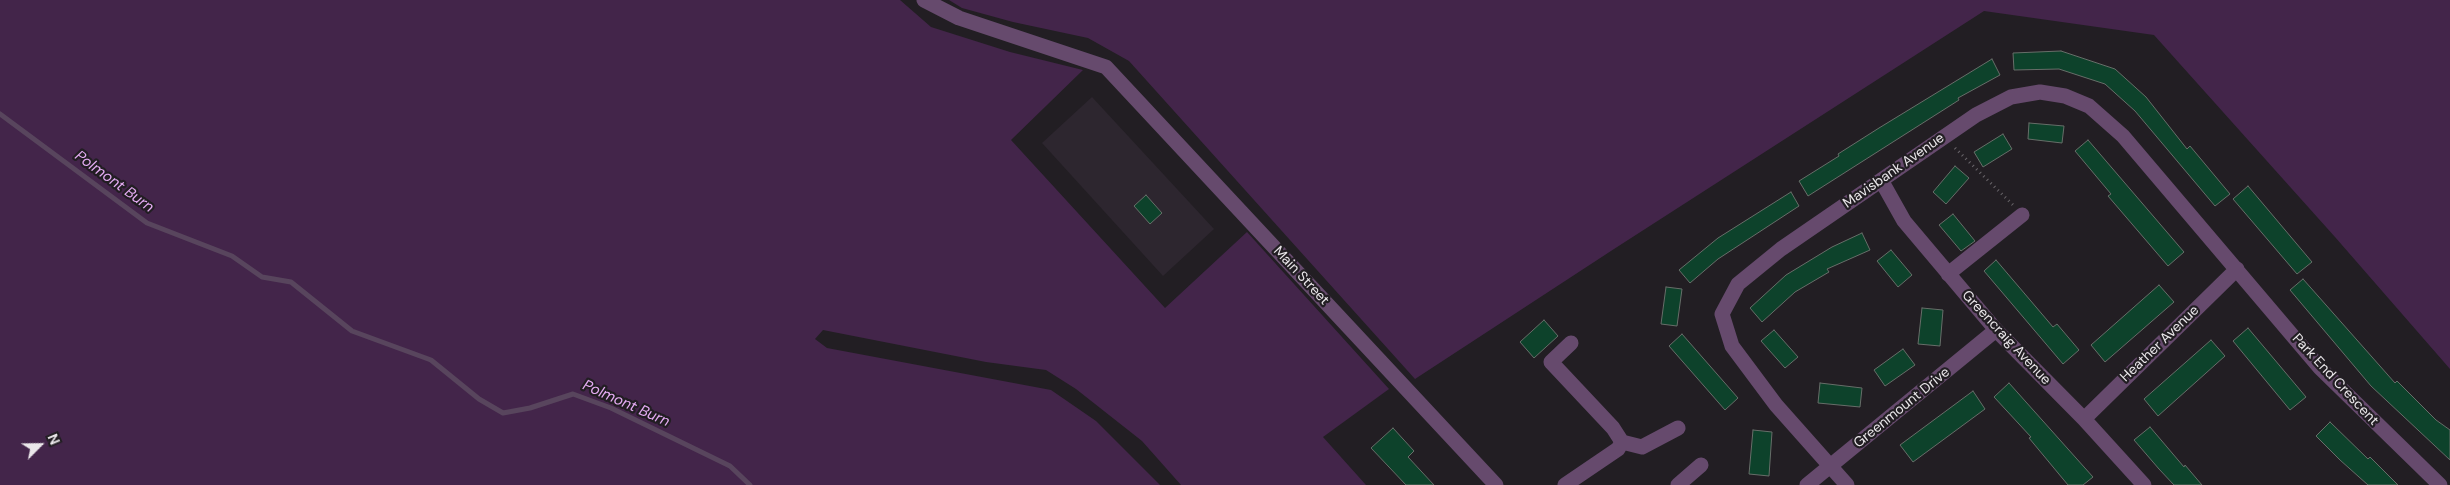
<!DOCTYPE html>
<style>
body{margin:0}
#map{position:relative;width:2450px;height:485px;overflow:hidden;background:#221e23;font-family:"DM Sans",sans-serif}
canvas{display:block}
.north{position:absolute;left:15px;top:420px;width:50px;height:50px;-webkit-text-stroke:4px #221e23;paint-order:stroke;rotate:67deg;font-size:14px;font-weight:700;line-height:20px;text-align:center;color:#eae7ea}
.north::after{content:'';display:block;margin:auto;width:18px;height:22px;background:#eae7ea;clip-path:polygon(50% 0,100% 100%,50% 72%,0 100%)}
</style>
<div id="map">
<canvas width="2450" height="485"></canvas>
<div class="north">N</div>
</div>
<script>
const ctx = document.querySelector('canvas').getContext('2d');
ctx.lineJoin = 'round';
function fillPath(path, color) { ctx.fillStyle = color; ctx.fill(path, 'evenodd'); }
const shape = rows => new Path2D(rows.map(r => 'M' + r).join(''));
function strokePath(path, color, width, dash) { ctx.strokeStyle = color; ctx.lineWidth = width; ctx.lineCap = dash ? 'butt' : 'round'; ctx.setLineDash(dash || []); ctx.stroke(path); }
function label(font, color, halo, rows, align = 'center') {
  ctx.font = font + ' "DM Sans",sans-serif'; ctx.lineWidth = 4.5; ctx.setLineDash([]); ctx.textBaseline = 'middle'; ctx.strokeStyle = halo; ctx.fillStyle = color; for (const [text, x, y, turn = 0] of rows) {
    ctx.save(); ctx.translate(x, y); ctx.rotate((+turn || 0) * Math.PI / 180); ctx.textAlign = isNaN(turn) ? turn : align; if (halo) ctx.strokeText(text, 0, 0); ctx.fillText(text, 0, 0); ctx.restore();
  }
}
fillPath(shape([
 [1092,97,1214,229,1163,276,1042,143]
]), '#2d262f');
fillPath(shape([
 [0,0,900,0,931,27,1010,52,1083,70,1011,140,1165,308,1247,232,1389,389,1323,437,1366,485,1181,485,1142,441,1076,389,1046,370,986,362,823,330,815,339,827,348,1051,390,1096,421,1160,485,0,485],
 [949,0,2450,0,2450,369,2335,237,2154,35,1984,11,1614,249,1415,379,1129,61,1088,38,1013,22,962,8]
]), '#43254a');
strokePath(shape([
 [0,114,147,223,232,256,262,277,291,282,352,331,431,360,479,399,503,413,530,408,573,394,611,408,730,466,750,485]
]), '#58455d', 5);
const building = shape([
 [2061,51,2115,69,2146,97,2187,149,2190,146,2230,194,2215,206,2135,111,2105,84,2059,69,2014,70,2013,53,2061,51],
 [1992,59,2000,75,1958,98,1959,100,1808,196,1799,181,1839,156,1838,154,1879,128,1992,59],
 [2029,123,2064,126,2062,143,2028,139,2029,123],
 [2003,134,2012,149,1983,167,1974,152,2003,134],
 [2088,140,2184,252,2168,266,2108,196,2111,194,2075,151,2088,140],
 [1955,166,1969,178,1946,204,1933,192,1955,166],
 [2248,186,2312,262,2297,274,2233,199,2248,186],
 [1791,192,1799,206,1718,259,1690,283,1679,270,1718,238,1791,192],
 [1146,195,1162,213,1150,224,1134,206,1146,195],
 [1953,214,1975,241,1961,251,1939,225,1953,214],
 [1862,233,1870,250,1827,269,1829,272,1795,292,1762,322,1750,308,1786,275,1832,247,1862,233],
 [1891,250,1912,275,1898,287,1877,261,1891,250],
 [1996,260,2053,327,2057,324,2079,350,2063,364,1984,271,1996,260],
 [2303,279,2395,383,2397,381,2436,420,2450,430,2450,460,2371,386,2290,290,2303,279],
 [2159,285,2174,302,2105,362,2091,345,2159,285],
 [1666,287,1682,289,1677,326,1661,324,1666,287],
 [1922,308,1943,310,1940,346,1918,344,1922,308],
 [1544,320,1558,336,1534,358,1520,342,1544,320],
 [2248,328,2306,397,2290,410,2233,341,2248,328],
 [1774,330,1798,357,1785,368,1761,341,1774,330],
 [1682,334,1738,398,1725,410,1669,346,1682,334],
 [2211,340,2225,356,2158,416,2144,399,2211,340],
 [1903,349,1915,365,1885,386,1874,370,1903,349],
 [1820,383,1862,388,1860,407,1818,403,1820,383],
 [2009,383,2093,477,2083,485,2068,485,2029,438,2031,437,1994,397,2009,383],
 [1973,391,1985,409,1913,462,1900,445,1973,391],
 [2330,422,2368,459,2370,457,2398,485,2368,485,2340,460,2316,436,2330,422],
 [2150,427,2184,467,2185,465,2202,485,2174,485,2159,469,2134,440,2150,427],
 [1393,428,1414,451,1408,457,1434,485,1406,485,1371,448,1393,428],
 [1753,430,1772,432,1769,476,1749,474,1753,430]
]);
fillPath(building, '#0d422b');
strokePath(building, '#676e69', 1);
strokePath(shape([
 [1955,148,2013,205]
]), '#69656a', 3, [1, 4]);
strokePath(shape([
 [924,0,959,18,1106,67,1496,485],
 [1881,180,1904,221,1996,330,2084,419,2144,485],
 [1948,274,2022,215],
 [2084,419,2237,269],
 [1622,442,1642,447,1678,428],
 [1565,485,1618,449,1622,442,1613,428,1551,362,1571,343],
 [1678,485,1701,465],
 [1807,485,1996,330],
 [1847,485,1776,405,1732,346,1722,314,1738,284,1781,249,1976,115,2011,97,2040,92,2065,96,2089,106,2123,136,2320,368,2440,485]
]), '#664a6d', 15);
label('14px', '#eae7ea', '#221e23', [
 ["Mavisbank Avenue",1894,171,-35],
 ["Main Street",1301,276,47],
 ["Greencraig Avenue",2006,338,47],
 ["Heather Avenue",2160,344,-44],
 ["Park End Crescent",2335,380,47],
 ["Greenmount Drive",1902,408,-39]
]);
label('italic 15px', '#e4abf2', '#221e23', [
 ["Polmont Burn",114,182,36],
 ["Polmont Burn",626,404,24]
]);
</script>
